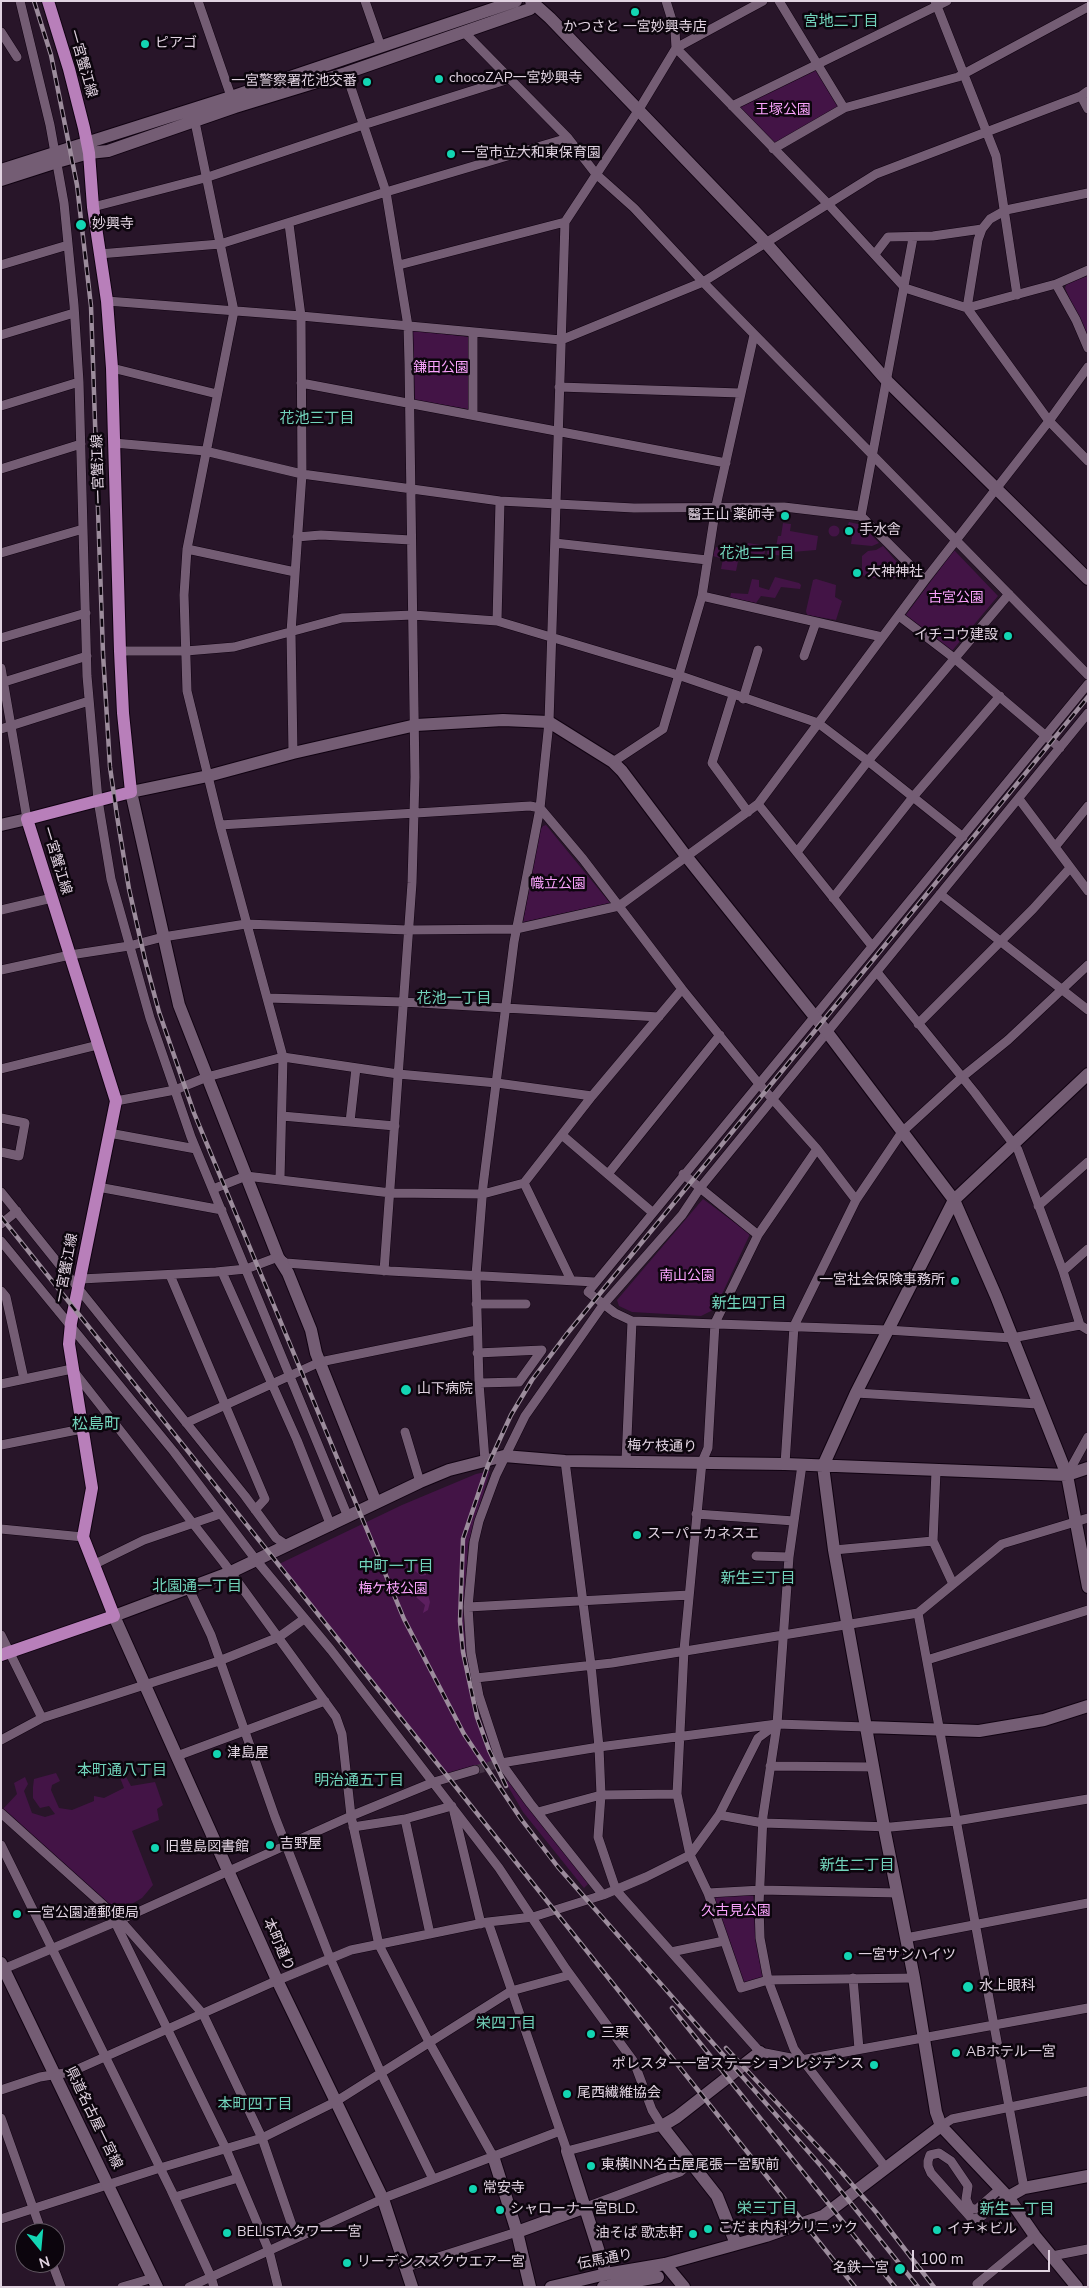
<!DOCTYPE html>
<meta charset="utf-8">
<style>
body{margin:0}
#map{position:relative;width:1089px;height:2288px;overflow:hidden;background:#281529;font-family:"Nunito Sans",sans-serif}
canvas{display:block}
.frame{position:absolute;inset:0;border:2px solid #e1d3e1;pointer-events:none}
.north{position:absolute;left:15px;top:2223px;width:50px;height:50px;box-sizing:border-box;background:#0c050d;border:1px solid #615762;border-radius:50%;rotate:163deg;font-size:14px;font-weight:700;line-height:20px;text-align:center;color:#e1d3e1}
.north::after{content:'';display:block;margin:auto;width:18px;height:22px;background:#13d5b3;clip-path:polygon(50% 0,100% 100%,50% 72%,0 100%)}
.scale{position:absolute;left:912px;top:2250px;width:138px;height:22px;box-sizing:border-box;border:2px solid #e1d3e1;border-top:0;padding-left:6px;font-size:15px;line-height:18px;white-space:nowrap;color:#e1d3e1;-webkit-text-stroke:4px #0c050d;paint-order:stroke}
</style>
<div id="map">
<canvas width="1089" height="2288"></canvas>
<div class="frame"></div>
<div class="north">N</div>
<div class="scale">100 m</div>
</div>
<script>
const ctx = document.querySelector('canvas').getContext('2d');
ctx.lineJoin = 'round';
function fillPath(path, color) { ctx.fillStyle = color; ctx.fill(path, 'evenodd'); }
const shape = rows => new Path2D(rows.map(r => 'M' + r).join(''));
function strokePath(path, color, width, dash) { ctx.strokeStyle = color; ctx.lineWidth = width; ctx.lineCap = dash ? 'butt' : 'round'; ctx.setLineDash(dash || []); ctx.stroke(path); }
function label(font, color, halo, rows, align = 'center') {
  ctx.font = font + ' "Nunito Sans","Noto Sans JP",sans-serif'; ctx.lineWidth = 5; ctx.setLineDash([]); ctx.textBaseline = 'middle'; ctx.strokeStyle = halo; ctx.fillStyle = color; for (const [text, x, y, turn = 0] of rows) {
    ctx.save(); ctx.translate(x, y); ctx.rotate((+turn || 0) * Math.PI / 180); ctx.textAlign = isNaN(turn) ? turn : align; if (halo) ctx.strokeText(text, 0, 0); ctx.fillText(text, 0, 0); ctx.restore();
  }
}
fillPath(shape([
 [816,67,840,107,773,146,737,107],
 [1088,276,1088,342,1065,288,1067,283],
 [413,330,468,337,468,409,415,400],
 [849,522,862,525,879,543,872,546,851,544,853,529,847,527],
 [783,523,791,524,790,531,818,536,816,550,792,552,784,556,767,554,768,546,776,547,778,536,781,536],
 '828.5 531a5.5 5.5 0 1 1 11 0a5.5 5.5 0 1 1-11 0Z',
 [748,543,766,546,764,556,746,552],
 [883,546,903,569,894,578,871,578,862,575,862,556,868,551,876,550],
 [716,547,740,552,736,571,721,569,723,559,713,556],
 [954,550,998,596,951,652,905,616],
 [775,577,799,583,801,585,800,589,781,587,775,598,761,596,756,603,730,598,731,593,748,594,752,579,759,580,759,587,769,590],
 [816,579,836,585,835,597,842,601,836,620,807,615,806,611,813,580],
 [546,825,610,903,523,922,540,830,543,826],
 [703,1199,750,1234,715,1309,701,1316,632,1312,619,1306,617,1300],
 [490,1471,468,1544,464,1615,473,1690,479,1716,497,1762,448,1775,279,1564,402,1505,476,1474],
 [56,1773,60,1781,52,1785,51,1790,59,1808,72,1810,94,1801,94,1796,104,1798,124,1788,119,1775,124,1773,131,1786,155,1782,163,1805,157,1809,159,1820,132,1831,153,1885,142,1898,118,1912,3,1809,17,1794,14,1783,25,1777,28,1784,24,1791,32,1813,45,1817,55,1814,49,1806,40,1808,33,1798,33,1787,34,1779],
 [508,1780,533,1814,589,1883,584,1888,523,1812,506,1783],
 [753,1893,756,1940,764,1979,743,1985,713,1896]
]), '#431446');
fillPath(shape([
 [420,1564,426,1569,426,1575,421,1576,415,1571,408,1575,408,1568,412,1565],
 [423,1591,428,1595,430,1602,428,1610,423,1613,425,1605,416,1597]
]), '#5c1f5f');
strokePath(shape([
 [475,1770,501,1763]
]), '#443245', 9, [9, 4.5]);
const street = shape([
 [20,1,50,125,64,203,74,305,79,382,87,676,98,800,111,879,150,1018,191,1137,348,1517],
 [198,1,233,102],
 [365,1,381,47],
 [763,1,676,48,828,204,905,288,967,308,1049,421,1088,461],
 [779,1,844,108],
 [935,1,996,156,1017,295],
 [1,32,17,57],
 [464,32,568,138,596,174,634,208,703,282,1088,675],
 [346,73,386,192,408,326,409,363,415,777,412,883,384,1271],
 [1081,96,1088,109],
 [732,106,947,1],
 [195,122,234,311,187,549,184,595,187,691,220,825,283,1057,280,1179],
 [773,149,844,108,958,77,1088,7],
 [1088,193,1006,210,990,219,982,229,978,240,967,308,1056,284,1088,270],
 [93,207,205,178,363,125,509,79],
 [289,224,301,316,302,474,291,632,293,753],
 [99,254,220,244,386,192,568,138],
 [875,254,888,237,933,236,982,229],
 [1,265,68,245],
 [399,265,565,222],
 [1056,284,1076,320,1088,348],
 [107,301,301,316,561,340,703,282,876,174,1081,96,1088,91],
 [473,332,473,415],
 [1,335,74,313],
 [112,368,217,394],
 [301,383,726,463],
 [559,387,740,393],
 [1,406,79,382],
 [114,443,205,451,302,474,500,501,634,508,784,507,861,516,925,580],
 [1,469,81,444],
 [861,516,913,238],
 [297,537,321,535,411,540],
 [555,543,707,560],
 [187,549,295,572],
 [1,553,83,529],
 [702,596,882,637],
 [899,616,954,658,1060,748],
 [497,621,500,501],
 [1,638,86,613],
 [120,651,186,651,234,647,342,618,413,615,497,621,678,675,818,723,868,761,963,837],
 [804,656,816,622],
 [1,668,27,819],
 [1,683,87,656],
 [733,695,712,763,748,812],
 [743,699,758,650],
 [1,729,89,701],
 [613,762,663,729,702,596,716,506,754,335],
 [1019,799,1088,891],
 [758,804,872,946],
 [220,825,530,806,540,808,583,859,682,989,759,1084,817,1149,856,1200],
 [1055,847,1088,806],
 [797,852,868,761,1009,594],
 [940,894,1088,1010],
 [833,898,913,797,1000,696],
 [1,910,52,898],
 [1,970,70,955,129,946,163,937,246,924,408,930,516,929,619,906,758,804,925,580,1049,421,1088,367],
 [877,972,975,1093,1018,1150,1063,1271,1080,1325,1088,1330],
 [267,998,403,1002,659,1017],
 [918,1024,1033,909,1070,868],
 [1,1069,98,1045],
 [116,1101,175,1090,207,1077,283,1057,398,1074,497,1083,592,1096],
 [282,1116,395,1126],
 [1,1118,25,1123,19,1156,1,1152],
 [350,1122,356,1068],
 [109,1133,196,1149],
 [562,1135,652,1212],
 [817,1149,758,1235,715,1323,708,1448,702,1462,684,1650,677,1794,690,1855,708,1893,741,1988,768,1980,914,1978],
 [608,1174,720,1035],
 [683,1174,758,1235],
 [524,1183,571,1280],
 [98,1187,222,1210],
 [213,1189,246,1176,391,1193,483,1194,524,1183,592,1096,682,989],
 [1,1192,245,1496,276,1538,288,1546],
 [1038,1206,1088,1162],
 [1,1224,17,1211],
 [1,1241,174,1452,256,1560,331,1650,499,1868,566,1969,634,2062,652,2110,662,2126,567,2151,488,1922],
 [1063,1271,1088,1249],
 [222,1272,297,1440,331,1526],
 [170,1275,265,1499,255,1510],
 [81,1279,216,1272,246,1269,278,1257,286,1263,390,1271,595,1282],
 [1,1291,6,1297,24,1379],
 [476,1304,526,1304],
 [1080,1325,1012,1338,887,1330,632,1321,615,1313,588,1292,1088,684],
 [477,1353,542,1350,519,1382,479,1383],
 [1,1384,72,1369,224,1563,336,1717,342,1734,351,1816,379,1945,429,2042,493,2156],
 [856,1393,1038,1404],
 [186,1423,320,1362,477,1330],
 [405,1432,420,1482],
 [1,1445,82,1429],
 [485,1460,479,1383,476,1275,483,1186,514,942,540,808,549,722,565,222,638,111,676,48,675,30,666,1],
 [565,1461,591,1665,599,1747,601,1795,598,1837,616,1890,623,1898,760,2052,801,2060,1088,2008],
 [626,1461,632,1321],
 [785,1464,794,1326,856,1200,902,1132,961,1078,1008,1040,1088,965],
 [802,1465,789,1557,777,1724,763,1816,759,1905,760,1938,768,1980,794,2049,886,2168],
 [1067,1475,1088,1437],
 [696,1514,794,1521],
 [1,1529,83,1537],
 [933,1541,936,1471],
 [834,1550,933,1541,953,1584],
 [756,1556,789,1557],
 [93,1565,144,1540,220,1514],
 [189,1589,211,1635,275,1817,330,1958,381,2073,433,2179],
 [468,1607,689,1595],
 [918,1613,1024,2188],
 [1,1635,42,1718],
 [927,1660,1088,1610],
 [476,1678,612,1663,918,1613,1002,1544,1088,1518],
 [1,1740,42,1718,219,1661,279,1637,304,1619],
 [177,1756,325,1701],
 [501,1763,599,1747,777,1724,866,1727],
 [770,1766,874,1767],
 [454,1812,481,1924],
 [538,1812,601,1795,677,1794],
 [1,1813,120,1920,203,2014,262,2138,296,2237],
 [719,1815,763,1823,891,1827,956,1821,1088,1799],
 [405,1819,430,1934],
 [353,1827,405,1819,452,1806],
 [1,1845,171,2190,211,2277,214,2287],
 [708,1893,761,1890,898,1893],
 [603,1895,530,1803,501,1763,479,1696,471,1653,468,1607,474,1542,479,1521,496,1475,525,1416,603,1305,682,1215,700,1188,1088,713],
 [115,1922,226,2149,269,2251,278,2287],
 [906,1938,1088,1903],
 [671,1952,724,1941],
 [1,1970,120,1920,351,1816,434,1782,475,1770],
 [853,1978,859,2049],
 [1,2090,40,2077,71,2072,271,1983,351,1950,488,1922,533,1917,603,1895,646,1877,690,1855,719,1815,758,1738,777,1724],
 [1,2118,42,2233],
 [941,2126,952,2119,1088,2091],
 [1000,2189,977,2209,972,2209,969,2206,966,2199,968,2186,951,2161,939,2153,930,2155,928,2161,928,2166,931,2173,972,2219,979,2218,1008,2197],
 [175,2197,238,2178],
 [586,2207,680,2172,691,2163],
 [1,2219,160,2168,262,2138,335,2102,511,1991,570,1975],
 [1052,2256,1088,2249],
 [52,2263,61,2287],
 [407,2267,517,2232],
 [122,2287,153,2278],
 [189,2287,389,2196,560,2131],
 [979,2287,977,2284,1035,2236]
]);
const secondary = shape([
 [531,1,550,18,766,243,888,382,1088,579],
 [1,170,231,97,516,1],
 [1,180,57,162,89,153,108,151,235,107,346,73,530,9,535,1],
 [1,825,27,819],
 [376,1503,316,1353,311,1330,288,1273,278,1257,179,1005,131,792,208,776,293,753,416,725,503,720,549,722,613,762,622,771,686,856,827,1032,954,1200,996,1296,1067,1475,1088,1587],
 [866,1727,979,1731,1044,1720,1088,1706],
 [1,1963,157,2287],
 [567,2151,606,2274],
 [493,2156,517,2232,530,2287],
 [1008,2197,1024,2188,1088,2176],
 [517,2232,586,2207],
 [736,2244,717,2196,662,2126,677,2117,760,2052],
 [665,2264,684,2287],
 [412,2287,383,2199,277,1980,114,1616,231,1572,420,1482,449,1470,504,1456,565,1461,785,1464,1067,1475,1088,1468],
 [551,2287,606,2274,665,2264,766,2236,823,2216,941,2126],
 [603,2287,658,2277],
 [1077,2287,1035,2236,1008,2197,941,2126,936,2112,914,1978,884,1827,834,1550,823,1466,856,1393,954,1200,1088,1074]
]);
const primary = shape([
 [1,1655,114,1616,83,1537,92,1488,69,1344,71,1323,116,1101,27,819,131,792,123,713,120,651,112,368,107,301,93,207,89,153,84,128,69,69,48,1]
]);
strokePath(street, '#100211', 10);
strokePath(secondary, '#100211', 14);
strokePath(primary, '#100211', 14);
strokePath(street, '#745d74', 9);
strokePath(secondary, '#745d74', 12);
strokePath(primary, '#b87fba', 12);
const rail = shape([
 [34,1,51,55,77,185,91,306,103,654,110,767,117,816,129,889,145,960,159,1012,194,1113,404,1619,464,1734,521,1819,558,1867,821,2166,918,2287],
 [1,1217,855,2287],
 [506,1786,489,1750,477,1717,463,1652,460,1621,463,1539,488,1465,511,1415,532,1380,566,1335,1088,697],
 [672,2008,895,2287],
 [726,2048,837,2167,876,2212,934,2287]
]);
strokePath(rail, '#9c8c9c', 4.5);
strokePath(rail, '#0c050d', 2.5, [8]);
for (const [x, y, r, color] of [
 [635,12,5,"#13d5b3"],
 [145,44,5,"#13d5b3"],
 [439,79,5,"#13d5b3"],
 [367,82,5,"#13d5b3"],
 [451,154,5,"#13d5b3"],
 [81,225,6,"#13d5b3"],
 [785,516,5,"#13d5b3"],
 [849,531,5,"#13d5b3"],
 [857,573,5,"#13d5b3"],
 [1008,636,5,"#13d5b3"],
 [955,1281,5,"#13d5b3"],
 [406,1390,6,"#13d5b3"],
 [637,1535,5,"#13d5b3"],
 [217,1754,5,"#13d5b3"],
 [270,1845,5,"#13d5b3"],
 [155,1848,5,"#13d5b3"],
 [17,1914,5,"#13d5b3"],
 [848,1956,5,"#13d5b3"],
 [968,1987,6,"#13d5b3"],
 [591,2034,5,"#13d5b3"],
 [956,2053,5,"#13d5b3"],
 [874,2065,5,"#13d5b3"],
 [567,2094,5,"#13d5b3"],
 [591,2166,5,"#13d5b3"],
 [473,2189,5,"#13d5b3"],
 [500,2210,5,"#13d5b3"],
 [708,2229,5,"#13d5b3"],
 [937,2230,5,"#13d5b3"],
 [227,2233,5,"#13d5b3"],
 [693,2234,5,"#13d5b3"],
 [347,2263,5,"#13d5b3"],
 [900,2269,6,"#13d5b3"]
]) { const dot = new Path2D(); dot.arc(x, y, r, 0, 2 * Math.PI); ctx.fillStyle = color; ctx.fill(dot); strokePath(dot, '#0c050d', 2); }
label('14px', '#e1d3e1', '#0c050d', [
 ["かつさと 一宮妙興寺店",635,28,"center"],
 ["ピアゴ",155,44],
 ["chocoZAP一宮妙興寺",449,79],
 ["一宮警察署花池交番",357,82,"right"],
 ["一宮市立大和東保育園",461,154],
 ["妙興寺",92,225],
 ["醫王山 薬師寺",775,516,"right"],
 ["手水舎",859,531],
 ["大神神社",867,573],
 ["イチコウ建設",998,636,"right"],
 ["一宮社会保険事務所",945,1281,"right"],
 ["山下病院",417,1390],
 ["スーパーカネスエ",647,1535],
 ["津島屋",227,1754],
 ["吉野屋",280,1845],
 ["旧豊島図書館",165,1848],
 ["一宮公園通郵便局",27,1914],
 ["一宮サンハイツ",858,1956],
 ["水上眼科",979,1987],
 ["三栗",601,2034],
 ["ABホテル一宮",966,2053],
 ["ポレスター一宮ステーションレジデンス",864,2065,"right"],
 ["尾西繊維協会",577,2094],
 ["東横INN名古屋尾張一宮駅前",601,2166],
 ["常安寺",483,2189],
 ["シャローナ一宮BLD.",510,2210],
 ["こだま内科クリニック",718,2229],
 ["イチ＊ビル",947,2230],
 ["BELISTAタワー一宮",237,2233],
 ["油そば 歌志軒",683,2234,"right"],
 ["リーデンススクウエア一宮",357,2263],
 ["名鉄一宮",889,2269,"right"]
], 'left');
label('14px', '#e1d3e1', '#0c050d', [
 ["一宮蟹江線",82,64,74],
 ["一宮蟹江線",99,469,-92],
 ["一宮蟹江線",56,861,73],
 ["一宮蟹江線",67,1268,-79],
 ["梅ケ枝通り",662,1447,1],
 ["本町通り",278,1945,66],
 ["県道名古屋一宮線",93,2118,64],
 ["伝馬通り",605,2260,-11]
]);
label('14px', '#faa3fd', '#0c050d', [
 ["王塚公園",783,111],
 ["鎌田公園",441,369],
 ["古宮公園",956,599],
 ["幟立公園",558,885],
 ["南山公園",687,1277],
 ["梅ケ枝公園",393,1590],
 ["久古見公園",736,1912]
]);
label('15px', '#72d4bc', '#0c050d', [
 ["宮地二丁目",841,22],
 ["花池三丁目",317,419],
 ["花池二丁目",757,554],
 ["花池一丁目",454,999],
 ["新生四丁目",749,1304],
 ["中町一丁目",396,1567],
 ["新生三丁目",758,1579],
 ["北園通一丁目",197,1587],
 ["本町通八丁目",122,1771],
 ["明治通五丁目",359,1781],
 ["新生二丁目",857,1866],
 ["栄四丁目",506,2024],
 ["本町四丁目",255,2105],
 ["栄三丁目",767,2209],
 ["新生一丁目",1017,2210]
]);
label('16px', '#72d4bc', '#0c050d', [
 ["松島町",96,1425]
]);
</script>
